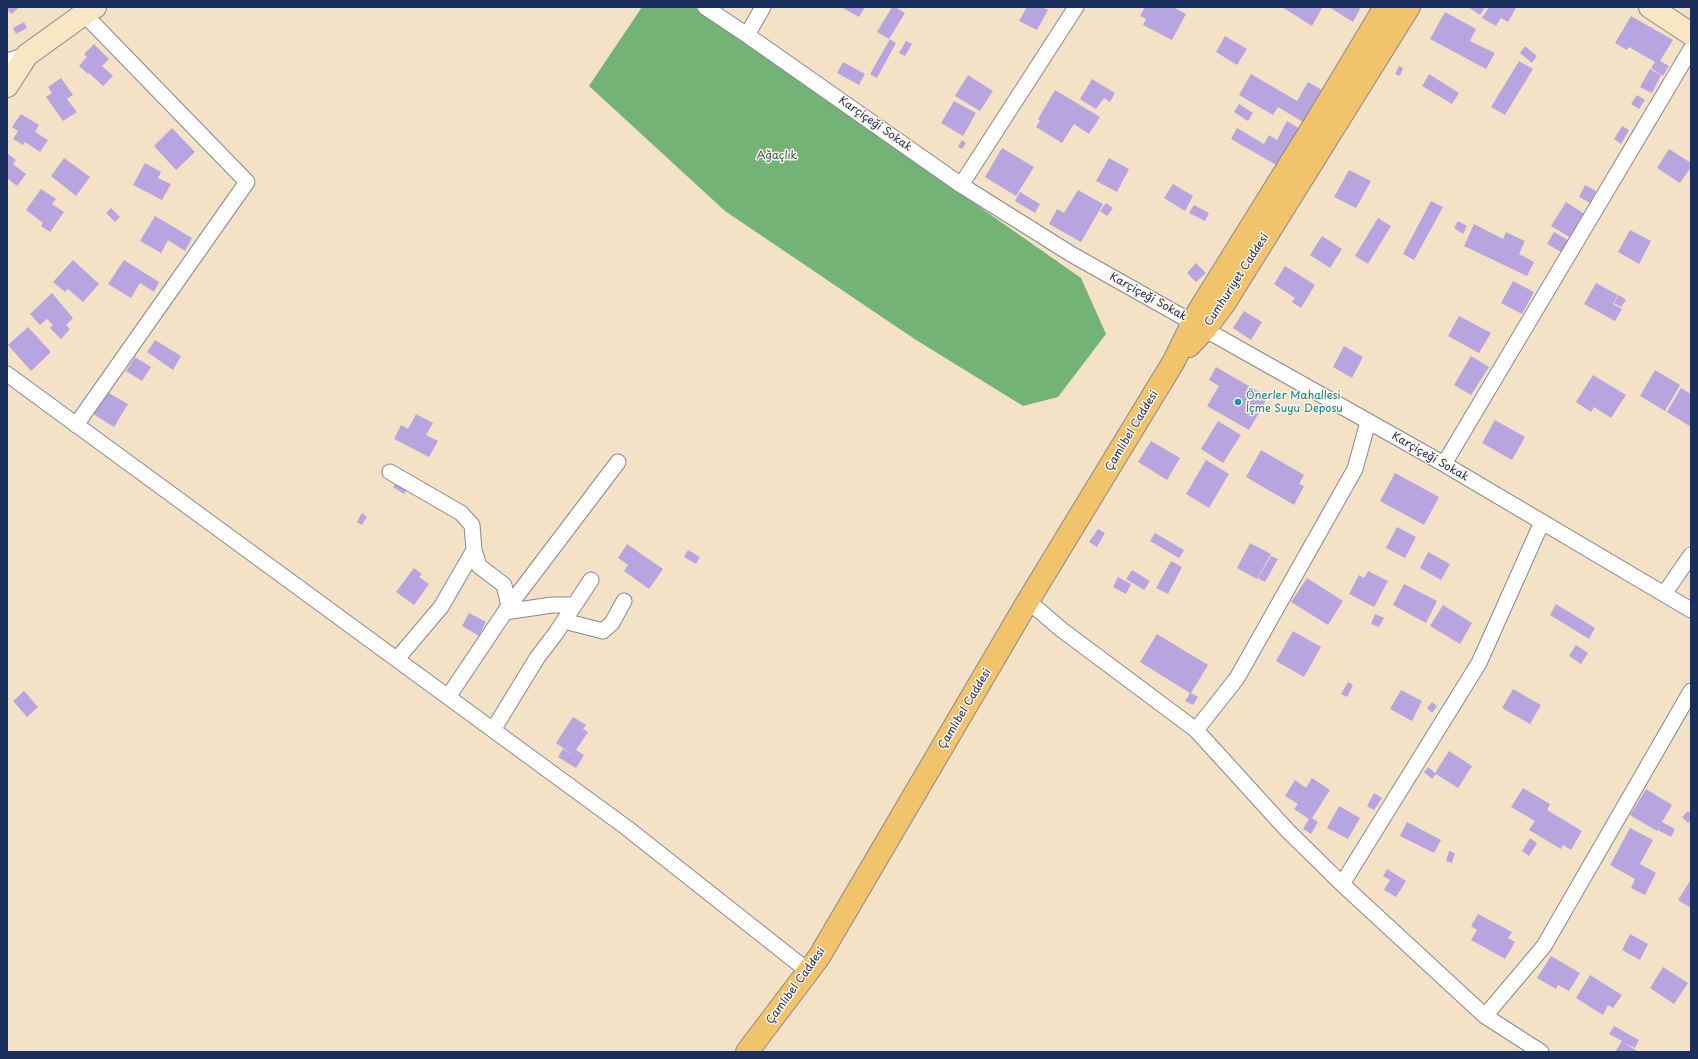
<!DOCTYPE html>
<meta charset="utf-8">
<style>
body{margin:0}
#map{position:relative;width:1698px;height:1059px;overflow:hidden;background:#f4e2c6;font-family:"Playpen Sans",sans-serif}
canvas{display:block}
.frame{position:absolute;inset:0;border:8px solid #1b2f5e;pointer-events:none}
</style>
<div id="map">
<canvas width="1698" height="1059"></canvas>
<div class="frame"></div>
</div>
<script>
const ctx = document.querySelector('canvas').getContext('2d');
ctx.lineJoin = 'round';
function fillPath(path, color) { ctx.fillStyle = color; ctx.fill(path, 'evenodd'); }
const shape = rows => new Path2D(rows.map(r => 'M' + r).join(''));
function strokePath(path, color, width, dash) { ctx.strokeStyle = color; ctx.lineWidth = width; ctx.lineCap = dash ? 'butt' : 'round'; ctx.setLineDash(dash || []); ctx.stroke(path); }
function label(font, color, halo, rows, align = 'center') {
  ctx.font = font + ' "Playpen Sans",sans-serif'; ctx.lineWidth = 3; ctx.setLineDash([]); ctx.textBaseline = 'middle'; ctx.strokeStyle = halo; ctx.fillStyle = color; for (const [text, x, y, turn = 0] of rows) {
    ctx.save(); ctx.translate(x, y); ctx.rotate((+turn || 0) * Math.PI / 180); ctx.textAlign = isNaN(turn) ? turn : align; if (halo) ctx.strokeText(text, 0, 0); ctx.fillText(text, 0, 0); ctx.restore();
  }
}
fillPath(shape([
 [642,7,694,7,1081,278,1106,334,1058,397,1023,406,913,338,725,211,589,86]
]), '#73b375');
fillPath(shape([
 [7,7,19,7,12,14,7,10],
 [841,7,865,7,859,17],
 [892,7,895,7,905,13,889,39,877,32],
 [1027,7,1042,7,1048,10,1037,30,1019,21],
 [1145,7,1173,7,1186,14,1172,40,1143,25,1146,19,1140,16],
 [1282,7,1321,7,1322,8,1312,26],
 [1329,7,1361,7,1353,22],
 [1468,7,1485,7,1480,15],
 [1489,7,1514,7,1516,8,1508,22,1501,18,1496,26,1482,18],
 [1445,12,1476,29,1470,41,1495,53,1486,69,1430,39],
 [1631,16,1673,40,1660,61,1669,66,1663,76,1651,68,1655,62,1629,47,1627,50,1615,43],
 [24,22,27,28,16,34,13,28],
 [1225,36,1247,49,1237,65,1216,52],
 [890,39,896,43,877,78,870,74],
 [906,41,912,44,905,56,899,53],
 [94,44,109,59,102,66,113,76,103,86,89,73,88,74,79,66,87,57,84,54],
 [1525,46,1537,56,1532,63,1520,53],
 [1519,61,1533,69,1505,115,1491,107],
 [843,62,865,74,859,85,837,73],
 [1399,66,1403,68,1400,76,1395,74],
 [1650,69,1661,75,1652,93,1640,87],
 [1251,74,1297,101,1308,82,1322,90,1303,122,1278,107,1273,115,1239,95],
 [1429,74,1459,93,1452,104,1422,86],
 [968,75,993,91,980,111,955,96],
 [61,78,73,95,67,99,77,112,63,121,46,97,52,93,48,87],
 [1092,79,1115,93,1110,102,1104,98,1096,109,1080,99],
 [1055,90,1100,117,1089,134,1074,124,1062,143,1036,127,1040,121,1038,119],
 [1637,95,1645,100,1639,109,1631,104],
 [954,101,976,113,963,136,941,123],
 [1239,104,1253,113,1248,121,1234,112],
 [21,114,39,125,35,132,48,140,40,152,25,142,23,145,13,139,18,131,12,127],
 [1287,121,1300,129,1278,166,1231,139,1237,128,1264,144,1269,135,1277,140],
 [1622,126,1629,130,1621,144,1614,139],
 [172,128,195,152,176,170,154,146],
 [962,140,966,143,962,149,958,147],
 [1002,148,1034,167,1016,196,985,177],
 [1669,149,1691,163,1691,167,1680,183,1657,168],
 [7,153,16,160,13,164,26,174,17,186,7,178],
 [64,158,90,177,76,196,51,176],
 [1109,158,1129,169,1117,192,1096,181],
 [145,163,161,172,158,178,171,184,162,200,133,185],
 [1349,170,1371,181,1356,208,1334,197],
 [1173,184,1193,196,1185,211,1164,198],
 [1585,185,1596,191,1590,203,1579,197],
 [41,189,56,199,52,204,64,212,50,232,41,226,43,223,26,210],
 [1078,190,1103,204,1081,242,1049,224,1057,209,1064,213],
 [1020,192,1040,204,1035,213,1015,201],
 [1431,201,1443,207,1414,260,1403,254],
 [1566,202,1586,215,1571,238,1551,226],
 [1106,203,1113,208,1107,216,1100,211],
 [1194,205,1209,213,1205,221,1189,213],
 [111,208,120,217,115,222,106,213],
 [155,216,192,238,185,251,168,240,161,253,140,241],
 [1378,218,1391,226,1368,264,1355,256],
 [1458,221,1467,226,1463,234,1454,228],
 [1474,224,1503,239,1506,232,1525,241,1519,254,1534,262,1527,276,1464,246],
 [1630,230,1651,241,1639,264,1618,252],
 [1554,232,1568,240,1561,252,1547,244],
 [1322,236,1342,249,1330,268,1310,255],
 [73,260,99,284,83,302,68,289,65,292,53,282],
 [124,260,159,282,154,292,140,283,131,298,108,284],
 [1196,263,1206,273,1196,282,1187,273],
 [1285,266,1315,285,1301,308,1292,302,1295,298,1274,284],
 [1513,281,1534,292,1522,314,1501,303],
 [1596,283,1618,295,1613,304,1622,309,1615,321,1584,304],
 [52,293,73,318,66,325,70,329,61,339,50,328,53,325,47,319,40,325,30,314],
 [1619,295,1626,300,1621,307,1614,303],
 [1244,311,1262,322,1251,340,1233,328],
 [1459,316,1491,333,1479,353,1448,336],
 [28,327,51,352,31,371,8,345],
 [155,340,181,356,173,370,147,352],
 [1344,346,1363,357,1352,378,1333,367],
 [1471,356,1489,367,1471,395,1454,385],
 [135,357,151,367,142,381,126,371],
 [1216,367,1268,397,1249,430,1207,406,1219,386,1209,380],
 [1655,370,1680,385,1665,411,1640,396],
 [1593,375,1626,395,1611,418,1594,407,1591,412,1576,402],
 [1681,388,1691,394,1691,427,1667,412],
 [107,392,128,404,114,427,93,414],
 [416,414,433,423,426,435,438,441,429,457,394,439,401,425,408,429],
 [1495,420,1525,437,1512,460,1482,443],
 [1218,421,1241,435,1223,463,1201,449],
 [1151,441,1180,458,1167,480,1138,462],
 [1261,450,1304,475,1299,484,1304,486,1294,505,1246,477],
 [1206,460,1229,474,1209,508,1186,494],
 [1395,473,1439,497,1424,525,1380,501],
 [397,482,407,488,404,494,393,487],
 [362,513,367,517,362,525,357,522],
 [1397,527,1416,537,1405,558,1386,548],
 [1098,529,1105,533,1097,547,1089,542],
 [1155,533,1184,550,1179,558,1150,541],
 [1250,543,1271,554,1257,579,1237,568],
 [627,544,663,569,649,589,624,571,628,565,618,558],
 [688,550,700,557,696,564,684,557],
 [1428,552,1450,564,1441,580,1420,568],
 [1271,556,1278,559,1265,582,1258,578],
 [1171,561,1182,567,1168,594,1156,588],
 [414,568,422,574,419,577,429,584,414,605,396,592],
 [1132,570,1150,581,1144,590,1126,579],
 [1368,571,1388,581,1374,607,1349,594,1359,575,1364,578],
 [1118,577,1131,584,1126,594,1113,587],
 [1307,578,1343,601,1328,625,1291,602],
 [1404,584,1437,601,1426,623,1393,605],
 [1556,604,1595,628,1589,639,1550,615],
 [1443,605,1472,623,1460,644,1430,626],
 [469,613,486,622,479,636,462,626],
 [1375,614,1384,618,1379,627,1371,624],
 [1293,631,1321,647,1304,677,1276,661],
 [1157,634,1208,665,1191,693,1198,697,1193,705,1185,701,1190,693,1140,662],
 [1576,645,1588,653,1581,664,1569,656],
 [1348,682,1353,685,1347,697,1341,694],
 [1513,689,1541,705,1530,724,1502,708],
 [1401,690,1422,701,1412,721,1390,709],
 [24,691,38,707,27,717,13,701],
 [1432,702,1437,706,1432,713,1427,708],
 [573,717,586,725,583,729,588,732,576,750,584,755,576,768,558,757,563,749,573,755,556,743],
 [1449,751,1472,766,1458,788,1436,774,1432,779,1424,772,1428,767,1435,773],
 [1312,778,1330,790,1312,818,1318,822,1311,834,1303,829,1309,819,1294,809,1298,804,1285,796,1295,780,1306,788],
 [1523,788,1550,804,1547,810,1582,831,1571,850,1563,845,1561,849,1529,830,1535,821,1511,807],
 [1646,789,1672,805,1662,822,1675,829,1671,837,1658,830,1660,825,1657,831,1630,815],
 [1374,793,1382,798,1374,810,1367,806],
 [1339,806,1360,818,1348,839,1327,828],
 [1688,811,1691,813,1691,820,1688,823,1682,817],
 [1407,822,1441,840,1434,853,1400,836],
 [1630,828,1653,840,1640,864,1656,873,1645,895,1631,888,1635,879,1610,865],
 [1530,838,1537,843,1529,856,1522,851],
 [1449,851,1455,853,1452,863,1446,861],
 [1387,869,1406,881,1396,897,1384,890,1390,880,1383,876],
 [1691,879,1691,908,1678,900],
 [1478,914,1512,932,1508,938,1515,942,1505,959,1471,940,1477,930,1471,926],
 [1630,934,1648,944,1640,960,1622,950],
 [1551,956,1580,973,1569,991,1558,985,1556,989,1537,978],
 [1663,967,1688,983,1674,1004,1650,988],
 [1590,975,1622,995,1613,1008,1608,1005,1603,1015,1576,998],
 [1614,1026,1639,1040,1635,1048,1624,1043,1639,1052,1615,1052,1622,1041,1609,1034]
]), '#b8a5df');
const street = shape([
 [705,7,747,35,961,185,1071,254,1444,464,1691,610],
 [747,35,763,7],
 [7,61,27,55],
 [961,185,1076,7],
 [7,374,627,828,808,971],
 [76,425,247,182,84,14],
 [1444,464,1691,49],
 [390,472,461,513,472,525,474,550,479,566,504,585,509,606],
 [1664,594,1691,555],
 [1028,601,1062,630,1196,730,1287,830,1342,884,1485,1016,1541,1052],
 [505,612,552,605,574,605],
 [564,621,603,631,612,623,624,601],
 [397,659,441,607,474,550],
 [448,697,509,606,618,462],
 [493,730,537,658,556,633,591,580],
 [1196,730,1237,678,1355,469,1368,422],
 [1342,884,1479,663,1542,522],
 [1485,1016,1544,946,1691,691]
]);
const secondary = shape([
 [1650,7,1691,34],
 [7,86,27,55,88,11,95,7]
]);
const primary = shape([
 [1189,346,1205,329,1224,304,1409,7],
 [747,1052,819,957,1028,601,1174,361,1198,312,1316,122,1385,7]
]);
strokePath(street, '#888892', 17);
strokePath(secondary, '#888892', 24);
strokePath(primary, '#888892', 24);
strokePath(street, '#fff', 15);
strokePath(secondary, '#f9e7c3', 22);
strokePath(primary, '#f1c36a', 22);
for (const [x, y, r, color] of [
 [1238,402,4,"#0f9aa8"]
]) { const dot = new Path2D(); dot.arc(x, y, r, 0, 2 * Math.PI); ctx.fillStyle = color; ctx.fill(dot); strokePath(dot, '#fcf5e5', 1.5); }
label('11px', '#1b2f5e', '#fcf5e5', [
 ["Karçiçeği Sokak",875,124,35],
 ["Cumhuriyet Caddesi",1237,280,-57],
 ["Karçiçeği Sokak",1148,297,29],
 ["Çamlıbel Caddesi",1132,431,-59],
 ["Karçiçeği Sokak",1430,457,30],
 ["Çamlıbel Caddesi",965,709,-59],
 ["Çamlıbel Caddesi",796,986,-54]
]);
label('11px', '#385869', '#fcf5e5', [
 ["Ağaçlık",777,156]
]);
label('11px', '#0d838f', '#fcf5e5', [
 ["Önerler Mahallesi",1246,396],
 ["İçme Suyu Deposu",1246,409]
], 'left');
</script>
